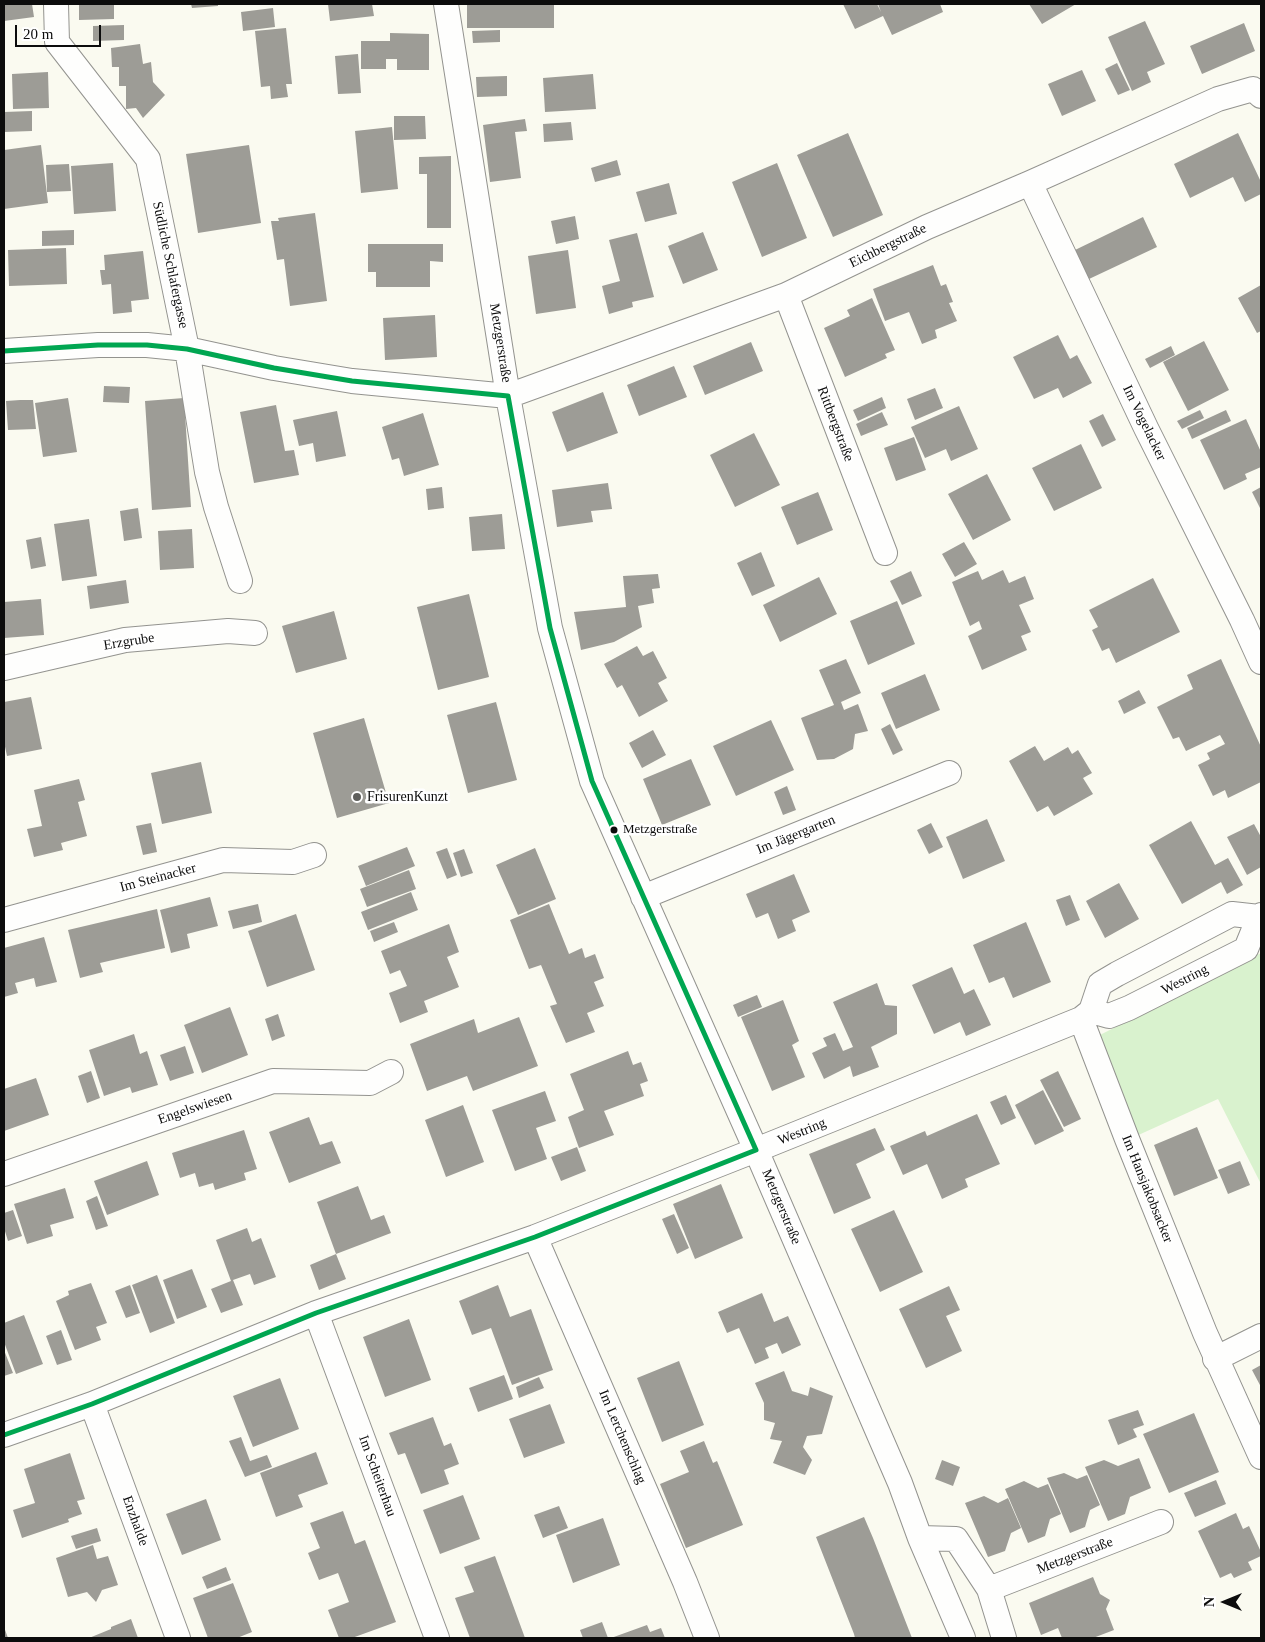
<!DOCTYPE html>
<meta charset="utf-8">
<style>
body{margin:0}
#map{position:relative;width:1265px;height:1642px;overflow:hidden;background:#fafaf0;font-family:Georgia,serif}
canvas{display:block}
.frame{position:absolute;inset:0;border:5px solid #0c0c0c;pointer-events:none}
.north{position:absolute;left:1200px;top:1577px;width:50px;height:50px;-webkit-text-stroke:4px #fff;paint-order:stroke;rotate:270deg;font-size:14px;font-weight:700;line-height:20px;text-align:center;color:#0c0c0c}
.north::after{content:'';display:block;margin:auto;width:18px;height:22px;background:#0c0c0c;clip-path:polygon(50% 0,100% 100%,50% 72%,0 100%)}
.scale{position:absolute;left:15px;top:25px;width:86px;height:22px;box-sizing:border-box;border:2px solid #0c0c0c;border-top:0;padding-left:6px;font-size:15px;line-height:18px;white-space:nowrap;color:#0c0c0c;-webkit-text-stroke:4px #fff;paint-order:stroke}
</style>
<div id="map">
<canvas width="1265" height="1642"></canvas>
<div class="frame"></div>
<div class="north">N</div>
<div class="scale">20 m</div>
</div>
<script>
const ctx = document.querySelector('canvas').getContext('2d');
ctx.lineJoin = 'round';
function fillPath(path, color) { ctx.fillStyle = color; ctx.fill(path, 'evenodd'); }
const shape = rows => new Path2D(rows.map(r => 'M' + r).join(''));
function strokePath(path, color, width, dash) { ctx.strokeStyle = color; ctx.lineWidth = width; ctx.lineCap = dash ? 'butt' : 'round'; ctx.setLineDash(dash || []); ctx.stroke(path); }
function label(font, color, halo, rows, align = 'center') {
  ctx.font = font + ' Georgia,serif'; ctx.lineWidth = 5; ctx.setLineDash([]); ctx.textBaseline = 'middle'; ctx.strokeStyle = halo; ctx.fillStyle = color; for (const [text, x, y, turn = 0] of rows) {
    ctx.save(); ctx.translate(x, y); ctx.rotate((+turn || 0) * Math.PI / 180); ctx.textAlign = isNaN(turn) ? turn : align; if (halo) ctx.strokeText(text, 0, 0); ctx.fillText(text, 0, 0); ctx.restore();
  }
}
fillPath(shape([
 [1261,951,1261,1181,1260,1182,1218,1099,1134,1137,1096,1037,1261,953]
]), '#d9f2ce');
fillPath(shape([
 [4,4,32,4,34,17,4,21],
 [79,4,114,4,114,19,79,20],
 [191,4,218,4,218,6,192,8],
 [328,4,372,4,374,16,330,21],
 [467,4,554,4,554,28,467,28],
 [843,4,877,4,881,12,878,4,940,4,943,12,892,35,883,16,855,29],
 [1029,4,1076,4,1042,24],
 [273,8,275,27,243,31,241,12],
 [1145,21,1165,64,1147,72,1151,82,1132,91,1108,37],
 [1244,23,1255,51,1202,74,1190,46],
 [124,25,124,40,93,41,93,26],
 [286,28,292,84,286,84,288,97,271,99,270,86,261,87,255,31],
 [500,30,500,42,473,43,472,31],
 [390,33,429,34,429,70,397,70,397,59,386,59,386,69,361,69,361,41,390,41],
 [140,44,143,64,151,62,153,82,165,95,143,118,136,108,126,109,126,86,119,86,119,67,112,67,111,48],
 [358,54,361,93,338,94,335,56],
 [1117,63,1130,90,1118,95,1105,69],
 [1082,70,1096,101,1062,116,1048,84],
 [48,72,49,108,13,109,12,74],
 [593,74,596,109,545,112,543,78],
 [507,76,507,96,477,97,476,77],
 [32,111,32,131,4,132,4,112],
 [394,116,425,116,426,139,394,140],
 [525,119,527,131,515,132,521,178,490,182,483,125],
 [571,122,573,140,544,142,543,124],
 [392,127,398,189,361,193,355,131],
 [848,133,883,215,833,237,797,155],
 [1238,133,1261,182,1261,194,1245,202,1233,177,1190,198,1174,164],
 [41,145,48,203,4,209,4,150],
 [249,145,261,223,198,233,186,154],
 [451,156,451,228,427,228,427,174,419,174,419,157],
 [617,160,621,175,595,182,591,168],
 [113,163,116,211,74,214,71,166],
 [777,163,807,238,762,257,732,182],
 [69,164,71,191,47,192,46,165],
 [669,183,677,214,645,222,636,192],
 [315,213,327,301,290,306,284,259,277,260,271,221,279,221,278,218],
 [575,216,579,239,556,244,551,221],
 [1143,217,1157,247,1089,279,1075,250],
 [74,230,74,245,42,246,42,231],
 [703,232,718,270,683,284,668,246],
 [637,233,654,297,632,302,633,307,609,314,602,286,620,281,609,240],
 [368,244,443,244,443,262,430,261,430,287,376,287,376,272,368,272],
 [66,248,67,284,9,286,8,250],
 [568,250,576,308,536,314,528,256],
 [143,251,149,299,131,301,132,312,113,314,111,284,102,285,100,270,105,270,104,255],
 [933,265,941,286,946,284,953,302,949,303,957,321,935,330,937,338,922,344,909,312,885,321,873,289],
 [1261,285,1261,331,1257,333,1238,298],
 [872,298,895,350,885,354,887,358,845,377,824,328,850,316,847,310],
 [435,315,437,357,385,360,383,318],
 [1058,335,1070,359,1077,355,1092,383,1063,398,1058,388,1034,399,1013,357],
 [1204,341,1229,390,1188,411,1163,362],
 [751,342,763,371,705,395,693,366],
 [1171,346,1175,355,1150,368,1145,359],
 [674,366,687,397,639,416,627,385],
 [104,386,130,387,129,403,103,402],
 [935,388,943,408,915,420,907,399],
 [603,392,618,433,567,452,552,412],
 [882,397,886,408,858,421,853,410],
 [68,398,77,452,43,457,35,403],
 [184,398,191,507,152,510,145,401],
 [20,400,33,400,36,429,8,430,6,401],
 [276,405,285,451,294,450,299,475,254,483,240,412],
 [959,406,978,449,951,461,946,449,925,458,911,427],
 [1200,410,1204,418,1182,429,1177,421],
 [1226,410,1231,421,1192,439,1187,428],
 [337,411,346,456,316,462,313,443,299,446,293,420],
 [882,412,888,425,861,436,856,424],
 [423,413,439,465,404,476,399,458,392,460,382,427],
 [1103,414,1116,440,1102,447,1089,421],
 [1246,419,1261,452,1261,467,1245,474,1247,479,1224,490,1200,440],
 [754,433,780,485,735,507,710,455],
 [914,437,926,470,896,481,884,448],
 [1081,444,1102,488,1054,511,1032,468],
 [987,474,1011,520,973,540,948,494],
 [608,483,612,509,591,511,593,522,557,527,552,490],
 [442,487,444,508,428,510,426,489],
 [1261,487,1261,510,1252,492],
 [818,492,833,530,797,545,781,507],
 [138,508,142,538,124,541,120,511],
 [502,514,505,549,472,551,469,517],
 [89,519,97,576,62,581,54,524],
 [192,529,194,568,160,570,158,531],
 [41,537,46,566,31,569,26,540],
 [964,542,977,564,955,577,942,554],
 [761,552,775,586,752,596,737,563],
 [1003,570,1009,583,1025,576,1034,599,1019,605,1031,632,1021,636,1027,650,982,670,968,636,982,629,979,621,970,626,952,582,978,571,982,580],
 [911,571,922,596,902,605,890,581],
 [658,574,660,588,652,589,654,603,638,606,642,627,614,642,581,650,574,612,626,607,623,576],
 [819,577,837,614,780,642,763,605],
 [1153,578,1180,632,1116,663,1109,648,1102,651,1092,630,1098,627,1089,610],
 [126,580,129,603,90,609,87,586],
 [469,594,489,677,438,690,417,607],
 [41,599,44,635,4,638,4,602],
 [897,601,915,644,868,665,850,621],
 [334,611,347,659,296,673,282,626],
 [637,646,643,656,653,651,667,678,658,683,668,701,639,717,622,685,617,688,604,664],
 [846,659,861,693,841,702,844,710,858,704,868,731,855,734,853,749,834,759,817,760,801,718,834,705,819,670],
 [1221,659,1261,747,1261,782,1228,798,1225,790,1213,796,1198,765,1210,759,1207,753,1225,744,1220,735,1186,751,1179,737,1173,739,1157,707,1193,689,1187,675],
 [925,674,940,710,896,729,881,693],
 [1139,690,1146,703,1124,714,1118,701],
 [31,697,42,749,7,756,4,742,4,702],
 [496,702,517,780,468,793,447,715],
 [364,718,389,803,337,818,313,733],
 [771,720,794,770,736,796,713,746],
 [890,724,903,750,893,755,881,729],
 [653,730,666,755,642,768,629,743],
 [1035,746,1044,761,1068,747,1072,754,1078,750,1092,773,1083,778,1093,794,1054,816,1048,806,1037,812,1009,761],
 [691,759,711,805,662,825,643,779],
 [201,762,212,813,162,824,151,773],
 [79,779,85,800,78,802,87,836,61,843,63,850,34,857,27,829,42,826,34,790],
 [787,786,796,810,783,815,774,792],
 [987,819,1005,861,963,879,946,837],
 [1191,821,1215,865,1228,858,1243,885,1227,894,1221,882,1182,904,1149,845],
 [151,823,157,852,143,855,136,826],
 [931,823,943,847,929,854,917,830],
 [1254,824,1261,837,1261,867,1247,875,1227,837],
 [407,847,415,866,366,886,358,866],
 [447,848,457,875,447,879,436,852],
 [535,848,556,899,518,915,496,865],
 [464,849,473,873,461,877,453,853],
 [409,870,416,889,367,907,360,889],
 [794,874,810,912,792,920,796,931,778,939,768,913,756,918,746,894],
 [1119,883,1139,919,1105,938,1086,901],
 [411,892,418,910,368,930,361,912],
 [1070,895,1080,920,1066,926,1056,900],
 [210,897,218,926,187,934,190,948,171,953,160,910],
 [258,904,262,922,233,929,228,911],
 [549,904,569,954,582,948,585,958,595,954,604,978,594,982,604,1006,587,1013,595,1032,566,1043,550,1006,557,1004,541,965,529,969,510,920],
 [157,909,165,948,100,963,103,972,80,978,68,930],
 [296,914,315,970,267,987,248,931],
 [394,922,398,932,374,942,370,931],
 [1026,922,1051,982,1013,998,1004,977,989,983,973,945],
 [449,924,459,952,447,957,459,987,424,1001,428,1012,400,1023,389,993,407,986,400,970,390,974,381,951],
 [44,937,57,982,36,987,34,978,15,983,18,993,4,997,4,948],
 [952,967,964,994,974,989,991,1025,966,1036,960,1022,934,1034,912,985],
 [877,983,885,1005,897,1006,897,1034,871,1047,879,1067,853,1077,850,1066,824,1079,812,1053,827,1046,823,1038,835,1033,843,1051,853,1047,833,1002],
 [757,995,762,1007,738,1017,733,1005],
 [783,1000,799,1041,792,1045,805,1077,772,1091,741,1017],
 [230,1007,248,1055,202,1073,184,1025],
 [278,1014,285,1036,272,1041,265,1019],
 [519,1017,538,1066,473,1091,467,1076,427,1091,410,1044,474,1019,478,1033],
 [134,1034,140,1054,147,1051,158,1085,132,1093,130,1087,104,1096,89,1050],
 [185,1046,194,1073,170,1081,160,1055],
 [628,1051,633,1065,641,1062,648,1081,640,1084,644,1096,604,1111,614,1135,579,1148,568,1117,584,1110,570,1074],
 [91,1071,100,1098,87,1103,78,1076],
 [1058,1071,1081,1119,1064,1127,1040,1080],
 [36,1078,49,1115,4,1131,4,1089],
 [1043,1090,1064,1131,1035,1145,1015,1105],
 [545,1091,556,1121,536,1128,547,1159,515,1171,492,1110],
 [1006,1095,1016,1118,1001,1125,990,1102],
 [463,1105,484,1162,446,1177,425,1120],
 [977,1114,1000,1164,965,1179,968,1187,942,1199,927,1164,903,1175,890,1146,925,1131,927,1136],
 [309,1117,320,1145,332,1141,341,1163,289,1183,269,1132],
 [1197,1127,1218,1178,1174,1196,1154,1145],
 [875,1128,885,1150,856,1164,871,1198,834,1214,809,1154],
 [244,1130,257,1169,244,1173,246,1180,215,1190,213,1183,199,1187,195,1173,180,1178,172,1153],
 [577,1147,586,1171,561,1181,551,1157],
 [147,1161,159,1195,107,1215,94,1181],
 [1240,1161,1250,1185,1228,1194,1218,1170],
 [721,1184,743,1238,695,1259,673,1204],
 [358,1186,371,1220,384,1215,391,1233,336,1254,346,1279,319,1290,310,1265,336,1254,317,1202],
 [65,1188,74,1218,50,1225,53,1236,27,1244,14,1204],
 [97,1196,108,1226,96,1230,86,1201],
 [13,1210,22,1236,8,1241,4,1228,4,1213],
 [894,1210,923,1272,880,1292,851,1229],
 [674,1214,689,1248,677,1254,662,1219],
 [247,1228,252,1242,261,1238,276,1277,254,1285,250,1274,233,1280,243,1305,221,1313,211,1289,231,1281,216,1240],
 [192,1269,207,1307,177,1319,163,1280],
 [157,1275,175,1323,150,1333,132,1285],
 [91,1283,107,1323,96,1327,101,1340,75,1350,56,1301,69,1295,68,1291],
 [130,1285,140,1313,126,1318,115,1291],
 [498,1285,510,1317,531,1309,553,1370,512,1385,491,1328,472,1335,459,1301],
 [949,1286,960,1310,946,1316,962,1351,926,1368,899,1309],
 [762,1293,774,1322,788,1316,801,1345,782,1354,777,1343,765,1348,769,1358,755,1364,739,1328,727,1333,718,1312],
 [24,1315,43,1364,16,1374,4,1342,4,1323],
 [409,1319,431,1380,385,1397,363,1337],
 [61,1330,72,1360,57,1365,46,1336],
 [4,1350,13,1373,4,1376],
 [679,1361,704,1425,662,1442,637,1378],
 [1261,1365,1261,1387,1252,1370],
 [784,1371,792,1391,808,1396,810,1387,833,1396,822,1434,807,1436,803,1447,812,1460,805,1475,773,1463,782,1441,770,1439,775,1423,764,1420,764,1403,755,1383],
 [504,1375,513,1399,478,1412,469,1388],
 [539,1377,544,1388,519,1398,516,1387],
 [280,1378,299,1429,253,1447,233,1396],
 [550,1404,565,1443,524,1458,509,1419],
 [1138,1410,1144,1425,1133,1429,1137,1437,1118,1445,1108,1420],
 [1194,1413,1219,1472,1169,1493,1143,1434],
 [433,1417,444,1446,451,1443,459,1464,444,1470,449,1484,421,1494,405,1453,398,1455,389,1433],
 [241,1437,250,1461,267,1455,272,1467,245,1477,229,1441],
 [704,1441,713,1463,717,1461,743,1525,686,1548,660,1484,689,1472,680,1451],
 [316,1452,328,1484,298,1495,303,1507,276,1517,260,1473],
 [70,1453,85,1499,77,1501,82,1514,68,1519,69,1522,22,1538,13,1510,35,1503,24,1469],
 [1139,1458,1151,1488,1130,1497,1125,1514,1108,1521,1085,1467,1104,1460,1118,1466],
 [942,1460,960,1467,953,1486,935,1479],
 [1064,1473,1077,1479,1087,1475,1100,1505,1090,1510,1085,1527,1070,1533,1047,1478],
 [1216,1480,1226,1504,1195,1517,1184,1493],
 [1024,1481,1038,1488,1048,1484,1061,1514,1050,1519,1045,1536,1028,1543,1005,1489],
 [463,1495,480,1539,440,1554,423,1510],
 [984,1496,998,1503,1008,1498,1021,1528,1011,1533,1005,1551,988,1557,965,1503],
 [206,1499,221,1540,182,1555,166,1514],
 [559,1506,568,1528,543,1538,534,1515],
 [343,1511,355,1544,365,1540,396,1622,352,1638,339,1638,328,1610,349,1602,338,1573,319,1580,308,1553,320,1548,310,1523],
 [1236,1513,1243,1529,1249,1526,1261,1552,1261,1556,1248,1562,1252,1570,1234,1578,1231,1573,1220,1578,1198,1531],
 [864,1517,873,1538,912,1638,855,1638,854,1634,816,1537],
 [603,1518,620,1565,573,1583,556,1535],
 [97,1528,101,1541,76,1549,71,1536],
 [93,1545,97,1559,108,1556,118,1585,102,1590,96,1602,87,1592,68,1597,56,1558],
 [495,1556,525,1638,470,1638,455,1598,474,1592,464,1567],
 [226,1567,231,1580,207,1589,202,1577],
 [1093,1577,1100,1594,1110,1600,1106,1609,1114,1630,1093,1638,1062,1638,1058,1628,1041,1635,1029,1603],
 [233,1583,252,1632,237,1638,208,1638,193,1598],
 [131,1619,138,1638,89,1638,111,1629,111,1627],
 [602,1622,608,1638,583,1638,580,1630],
 [647,1625,650,1632,661,1628,665,1638,611,1638],
 [4,1627,8,1638,4,1638]
]), '#9d9c96');
const street = shape([
 [56,4,57,42,148,159,187,349,207,472,216,507,240,581],
 [446,4,508,396,550,628,592,781,756,1150,900,1483,920,1538,963,1638],
 [1030,183,1146,428,1242,620,1261,662],
 [786,295,885,553],
 [4,351,98,345,147,345,187,349,274,368,352,381,508,396,786,295,927,227,1030,183,1218,99,1253,89,1261,96],
 [4,668,125,640,228,631,255,633],
 [643,897,949,773],
 [4,920,223,860,293,862,314,855],
 [1091,1011,1109,1016,1129,1008,1246,949,1259,917],
 [1081,1019,1127,1139,1205,1333,1261,1457],
 [4,1174,273,1081,370,1083,391,1072],
 [535,1237,685,1582,707,1638],
 [316,1313,437,1638],
 [1215,1359,1261,1336],
 [92,1404,178,1638],
 [4,1435,92,1404,316,1313,535,1237,756,1150,1081,1019,1091,1011,1100,984,1117,974,1232,914,1259,917,1261,915],
 [920,1538,956,1539,989,1589,1004,1638],
 [989,1589,1161,1522]
]);
strokePath(street, '#93938f', 26);
strokePath(street, '#fefefd', 24);
strokePath(shape([
 [4,351,98,345,147,345,187,349,274,368,352,381,508,396,550,628,592,781,756,1150,535,1237,316,1313,92,1404,4,1435]
]), '#00a651', 5);
for (const [x, y, r, color] of [
 [357,797,5,"#5f5f5c"],
 [614,830,4.5,"#0c0c0c"]
]) { const dot = new Path2D(); dot.arc(x, y, r, 0, 2 * Math.PI); ctx.fillStyle = color; ctx.fill(dot); strokePath(dot, '#fff', 2); }
label('13px', '#0c0c0c', '#fff', [
 ["Metzgerstraße",623,830]
], 'left');
label('14px', '#0c0c0c', '#fff', [
 ["Eichbergstraße",888,246,-26],
 ["Südliche Schlafergasse",170,265,78],
 ["Metzgerstraße",500,343,81],
 ["Im Vogelacker",1144,423,64],
 ["Rittbergstraße",835,424,69],
 ["Erzgrube",129,642,-9],
 ["Im Jägergarten",796,835,-22],
 ["Im Steinacker",158,878,-15],
 ["Westring",1185,980,-27],
 ["Engelswiesen",195,1108,-19],
 ["Westring",802,1132,-22],
 ["Im Hansjakobsacker",1147,1189,68],
 ["Metzgerstraße",781,1207,67],
 ["Im Lerchenschlag",622,1437,67],
 ["Im Scheiterhau",377,1476,70],
 ["Enzhalde",135,1521,70],
 ["Metzgerstraße",1075,1556,-21]
]);
label('14px', '#0c0c0c', '#fff', [
 ["FrisurenKunzt",367,797]
], 'left');
</script>
